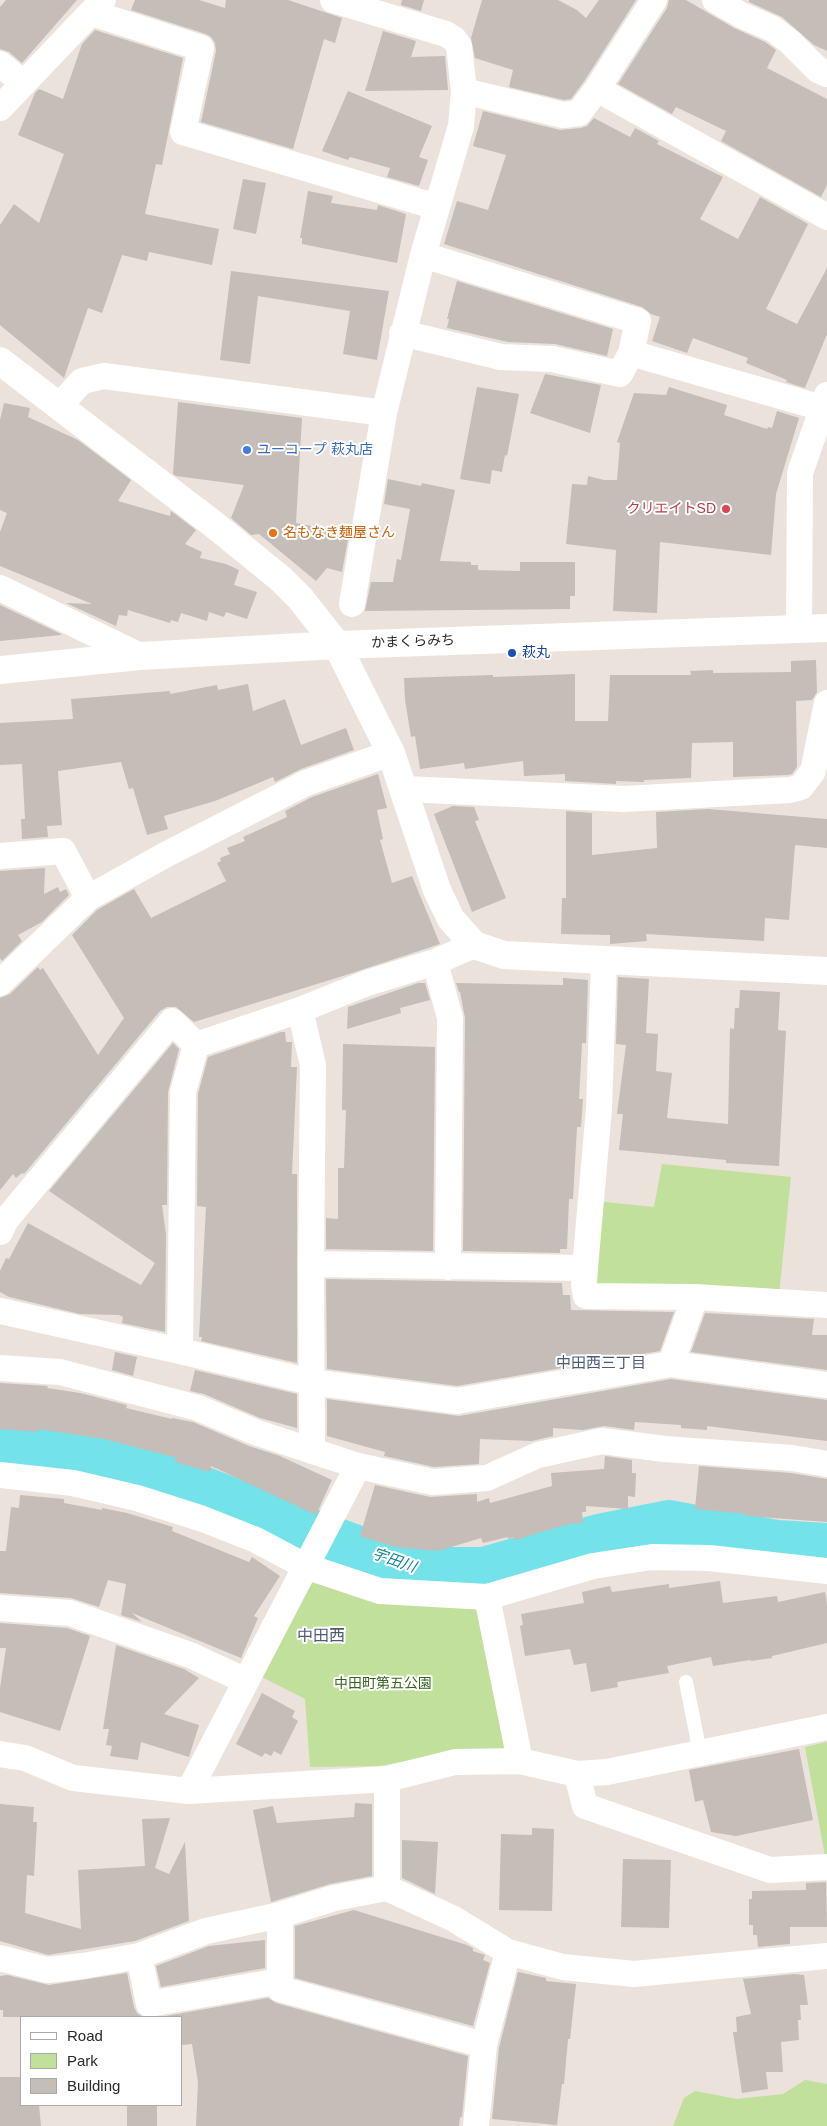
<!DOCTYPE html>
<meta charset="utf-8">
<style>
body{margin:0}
#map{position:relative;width:827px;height:2126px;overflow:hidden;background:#ebe2dc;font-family:Arial,sans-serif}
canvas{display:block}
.legend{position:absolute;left:20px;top:2016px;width:162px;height:90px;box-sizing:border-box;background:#fff;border:1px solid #aaa;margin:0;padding:6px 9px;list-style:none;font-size:15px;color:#2a2a2a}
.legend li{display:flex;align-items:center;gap:10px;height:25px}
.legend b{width:25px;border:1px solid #aaa}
</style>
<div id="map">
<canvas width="827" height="2126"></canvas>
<ul class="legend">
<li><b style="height:6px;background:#fff"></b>Road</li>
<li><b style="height:14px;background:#c0e09b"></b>Park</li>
<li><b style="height:14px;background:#c4bdb8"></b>Building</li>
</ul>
</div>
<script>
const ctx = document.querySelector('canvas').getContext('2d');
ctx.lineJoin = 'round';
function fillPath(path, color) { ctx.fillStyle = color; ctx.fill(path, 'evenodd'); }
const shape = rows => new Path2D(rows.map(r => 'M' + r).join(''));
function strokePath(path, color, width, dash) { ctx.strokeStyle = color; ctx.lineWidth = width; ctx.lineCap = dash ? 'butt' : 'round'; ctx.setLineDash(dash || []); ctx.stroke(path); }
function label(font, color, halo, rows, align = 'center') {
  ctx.font = font + ' Arial,"Noto Sans JP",sans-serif'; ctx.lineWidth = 4; ctx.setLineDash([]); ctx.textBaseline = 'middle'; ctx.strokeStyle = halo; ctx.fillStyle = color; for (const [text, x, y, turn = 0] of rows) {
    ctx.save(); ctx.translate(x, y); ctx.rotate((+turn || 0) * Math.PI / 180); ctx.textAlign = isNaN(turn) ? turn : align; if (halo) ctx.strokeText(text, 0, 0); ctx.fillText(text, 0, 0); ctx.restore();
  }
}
fillPath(shape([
 [662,1164,791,1177,779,1295,602,1287,592,1280,595,1201,654,1207],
 [312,1582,374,1603,477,1608,507,1750,458,1751,379,1766,310,1767,305,1699,260,1676],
 [827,1742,827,1856,825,1856,805,1747],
 [805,2080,827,2084,827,2126,673,2126,684,2098,695,2091,737,2099,783,2094]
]), '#c0e09b');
strokePath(shape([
 [0,1449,24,1450,157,1472,293,1526,416,1571,484,1571,599,1538,669,1524,777,1544,827,1547]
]), '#73e2e9', 48);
fillPath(shape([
 [6,0,77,0,22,63,9,52,0,49,0,7],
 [135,0,199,0,225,8,226,0,288,0,342,18,335,43,324,39,293,149,201,122,216,51,215,43,211,37,206,34,131,10],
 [402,0,424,0,421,11,401,5],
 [482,0,558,0,577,10,586,18,599,0,636,0,585,80,571,99,564,100,509,87,513,70,475,58,471,38],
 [669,0,686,0,734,28,765,42,776,50,767,68,827,99,827,185,821,197,721,141,726,131,676,107,672,114,618,84,667,8],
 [749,0,827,0,827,51,814,45,782,17,749,2],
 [95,30,183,58,162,165,156,164,145,214,219,229,212,265,149,252,147,261,122,255,102,313,88,308,64,378,0,325,0,225,14,204,39,223,64,154,18,135,35,93,39,89,63,99,82,44],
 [383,31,416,41,411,57,445,56,448,90,365,91],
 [348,91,432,126,419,157,428,160,419,186,387,177,390,168,350,157,348,160,322,151],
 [483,111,560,130,581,128,587,126,594,118,630,137,635,128,659,141,657,144,723,177,700,219,738,239,760,197,808,224,766,309,797,324,827,268,827,334,805,388,786,382,787,380,746,363,748,358,693,338,687,353,652,341,660,317,651,314,642,307,444,244,457,201,488,210,506,155,473,146],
 [243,179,266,183,256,234,233,229],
 [308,191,333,196,331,203,377,210,378,205,406,214,397,263,302,244,302,238,300,238],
 [231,271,389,291,377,360,343,354,350,311,258,296,250,364,220,360],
 [457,281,613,329,607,356,555,344,508,342,447,328,449,319,447,319],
 [545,374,601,385,590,433,530,413],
 [477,387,519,394,507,456,505,455,502,472,492,470,490,484,460,479],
 [669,387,727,405,724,415,767,429,768,427,772,428,777,411,799,418,776,494,771,555,660,542,657,613,613,611,616,550,566,544,572,484,587,485,588,476,604,480,617,480,620,443,617,442,634,393,666,395],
 [178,402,302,418,296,523,349,533,342,572,327,568,316,581,259,534,251,535,231,518,244,485,176,476,173,474],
 [4,403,30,408,28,417,78,440,131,480,118,501,170,516,171,511,196,530,185,544,202,552,200,558,226,564,239,570,234,585,257,592,247,619,226,612,224,617,209,612,207,621,181,613,178,622,171,620,170,623,128,610,127,616,119,615,116,626,66,603,92,604,0,566,0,532,7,513,0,510,0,420],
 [388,479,421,486,422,483,455,490,440,561,471,562,471,565,478,565,478,570,520,571,520,562,575,562,575,596,570,596,570,609,365,611,371,582,393,582,397,559,401,560,410,509,384,504],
 [0,605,61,634,61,635,0,641],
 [816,660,817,692,812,700,796,701,797,767,792,774,788,775,733,777,733,742,692,743,691,778,644,780,644,782,616,781,616,784,565,781,565,774,524,776,523,761,465,769,464,763,420,769,415,736,411,737,405,700,404,678,493,675,493,677,575,674,575,721,608,721,610,675,691,675,690,671,713,670,713,673,791,672,791,661],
 [248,684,253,711,285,699,301,745,346,728,354,750,301,769,275,782,273,777,215,801,164,816,168,829,147,835,133,788,129,789,121,762,58,771,62,825,47,826,48,837,22,839,21,819,25,819,22,764,0,765,0,723,73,719,71,699,170,691,170,694,217,685,218,690],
 [378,774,387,808,377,810,383,839,380,840,392,883,412,876,440,944,346,975,194,1022,176,1007,167,1007,160,1011,24,1174,22,1173,16,1178,13,1174,0,1190,0,998,10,994,38,967,40,970,43,968,98,1055,124,1018,72,935,97,910,134,889,151,918,226,881,217,863,221,861,220,858,230,854,227,848,245,841,243,837,287,817,285,811,312,797],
 [453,806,474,807,479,820,475,821,506,898,472,912,434,814],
 [708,809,827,819,827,848,795,845,789,920,765,918,764,941,646,934,647,941,610,944,610,935,561,934,562,898,566,898,566,811,592,813,592,855,657,848,656,812],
 [45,868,44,894,58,887,60,892,66,889,69,895,42,922,18,935,22,941,2,961,0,958,0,871],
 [618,977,649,979,646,1033,658,1034,656,1071,672,1073,667,1118,728,1124,730,1028,734,1029,735,1008,739,1008,740,990,780,992,778,1030,786,1031,779,1166,726,1163,726,1160,619,1150,623,1114,617,1114,626,1045,616,1044],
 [563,978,588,980,586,1043,582,1043,579,1099,583,1099,581,1127,577,1127,573,1199,569,1199,567,1249,560,1249,560,1253,463,1251,465,1018,460,992,459,992,456,983,563,985],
 [418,983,425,983,430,1000,400,1008,401,1013,347,1029,348,1007],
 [281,1032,285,1032,286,1042,292,1042,291,1067,297,1067,292,1174,297,1174,297,1363,201,1341,202,1337,199,1337,206,1207,197,1206,198,1094,208,1057],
 [173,1043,179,1049,168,1092,167,1205,162,1205,166,1235,165,1332,122,1323,123,1317,119,1315,80,1314,9,1297,0,1292,0,1271,6,1258,9,1259,28,1223,141,1285,155,1263,49,1191],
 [343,1044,435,1047,433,1251,326,1249,326,1218,338,1219,338,1168,344,1168,346,1110,342,1110],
 [326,1279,562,1283,563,1295,570,1295,571,1310,674,1312,660,1351,457,1386,327,1369],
 [705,1313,814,1319,812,1335,827,1335,827,1370,691,1352],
 [115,1352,137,1357,133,1376,112,1370],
 [195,1370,297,1394,297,1428,260,1418,204,1394,190,1391],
 [671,1379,827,1400,827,1441,707,1426,707,1430,681,1428,681,1425,635,1422,634,1430,604,1426,583,1430,553,1428,553,1436,532,1441,480,1439,479,1464,434,1467,384,1456,385,1452,327,1436,327,1399,459,1416],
 [0,1383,48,1386,47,1388,80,1393,127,1405,126,1408,172,1419,172,1418,193,1422,249,1446,280,1456,332,1480,316,1515,211,1466,210,1472,175,1462,177,1458,104,1439,38,1429,38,1432,0,1429],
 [605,1456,632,1460,632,1473,636,1473,635,1497,628,1496,628,1509,586,1506,586,1512,582,1512,583,1523,569,1524,515,1540,514,1537,508,1539,508,1537,483,1543,481,1538,438,1551,395,1547,360,1536,375,1485,430,1497,477,1494,477,1502,489,1498,490,1503,552,1486,551,1473,604,1469],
 [699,1466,791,1473,827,1479,827,1522,746,1516,746,1514,695,1509],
 [20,1495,64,1499,64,1503,102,1510,102,1508,127,1513,173,1527,172,1531,249,1562,252,1557,280,1576,254,1616,258,1618,241,1658,132,1613,142,1622,121,1615,126,1584,108,1580,99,1607,71,1598,0,1593,0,1551,6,1551,11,1507,19,1508],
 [720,1581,723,1603,777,1596,778,1602,825,1592,827,1604,827,1643,772,1656,772,1658,751,1661,750,1660,713,1666,711,1657,667,1666,669,1673,617,1682,618,1687,591,1692,586,1663,574,1665,570,1649,525,1656,520,1626,523,1625,521,1614,584,1603,582,1592,610,1586,612,1592,669,1584,669,1588],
 [0,1623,67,1628,90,1636,60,1731,0,1712,0,1688,6,1648,0,1648],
 [116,1645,184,1669,199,1678,164,1714,199,1725,189,1757,141,1742,138,1760,110,1756,112,1746,106,1745,109,1729,103,1729],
 [262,1693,295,1711,292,1717,298,1721,281,1755,274,1751,271,1756,265,1753,262,1757,236,1744],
 [799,1749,813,1820,736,1836,711,1832,703,1800,695,1802,689,1770],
 [355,1803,372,1804,372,1876,330,1884,271,1902,253,1810,273,1806,277,1823,354,1817],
 [0,1804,34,1807,33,1822,37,1822,34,1876,27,1875,25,1913,81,1929,78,1870,145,1866,142,1819,170,1818,155,1868,169,1874,185,1842,189,1921,135,1941,48,1955,0,1941],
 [532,1828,554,1829,552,1911,499,1910,501,1834,532,1835],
 [402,1840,438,1842,435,1894,402,1878],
 [623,1859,671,1860,669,1928,621,1927],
 [826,1882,827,1927,790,1927,790,1944,758,1947,757,1935,753,1935,753,1925,749,1925,749,1899,752,1899,752,1891,806,1890,806,1883],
 [354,1910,467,1945,473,1948,473,1951,485,1955,483,1960,490,1963,473,2026,295,1978,295,1926],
 [265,1940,265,1968,161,1987,156,1966,209,1946],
 [518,1972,546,1978,546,1981,576,1984,570,2039,568,2039,564,2084,562,2084,557,2125,492,2119,499,2048],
 [127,1973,134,2007,137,2013,143,2017,3,2017,3,2010,0,2010,0,1976,7,1975,49,1985],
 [794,1974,804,1975,808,2005,800,2005,801,2020,798,2020,799,2040,781,2042,783,2072,766,2072,768,2089,742,2093,733,2032,737,2032,736,2017,751,2014,743,1979],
 [268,1998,276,2003,468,2056,462,2117,460,2117,459,2126,196,2126,198,2082,192,2044,181,2045,181,2017,160,2017],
 [0,2077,21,2077,21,2105,39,2105,41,2126,0,2126],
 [127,2105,157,2105,157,2126,127,2126]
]), '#c4bdb8');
strokePath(shape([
 [686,1682,700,1753]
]), '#fff', 14);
strokePath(shape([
 [333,0,446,34,454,39,459,46,464,91],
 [715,0,741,15,773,29,790,42,818,70,827,74],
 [92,13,201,48,183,132,437,207],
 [0,64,23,83],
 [597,89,827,217],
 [0,108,103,0],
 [423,255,638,321,631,353,822,408],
 [402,333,501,357,552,359,620,374,631,353],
 [60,405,82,381,104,376,384,413],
 [0,588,140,656],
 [352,604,384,413,423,255,461,126,464,91,563,115,579,113,597,89,654,0],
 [799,629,800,473,827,395],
 [404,789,624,799,790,790,801,787,813,771,827,703],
 [0,856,63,851,88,898],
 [604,961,599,1109,585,1268,584,1284,586,1296,695,1297,827,1305],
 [435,962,450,1018,448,1267],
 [0,983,88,898,167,854,306,783,391,753],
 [300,1010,313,1065,311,1264,312,1451],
 [0,1232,5,1221,172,1021,196,1045],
 [311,1264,585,1268],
 [0,1311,180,1351,311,1382,457,1401,671,1364,827,1385],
 [180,1351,183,1092,196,1045,300,1010,367,983,435,962,474,945],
 [671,1364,695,1297],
 [0,1368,60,1372,198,1408,255,1432,358,1466,433,1482,487,1478,538,1455,602,1441,665,1449,792,1458,827,1464],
 [0,1475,73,1483,137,1498,203,1519,256,1540,305,1566,380,1591,487,1597,593,1566,652,1557,709,1558,827,1571],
 [487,1597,520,1761],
 [0,1608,70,1613,190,1655,246,1681],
 [0,1754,25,1758,73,1778,189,1791,387,1779,455,1762,520,1761,577,1774,607,1772,827,1727],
 [577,1774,585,1806,770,1870,827,1867],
 [189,1791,358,1466],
 [387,1888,387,1779],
 [280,1915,280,1989,484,2045],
 [139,1956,149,2004,280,1981],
 [0,1958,47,1970,83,1966,139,1956,206,1931,280,1915,334,1898,387,1888,454,1919,508,1952,563,1967,634,1974,827,1956],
 [476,2126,484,2045,508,1952]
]), '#fff', 26);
strokePath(shape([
 [0,361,212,523,281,579,300,598,337,645,391,753,437,890,451,919,474,945,504,955,827,971],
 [0,670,140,656,337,645,827,628]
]), '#fff', 28);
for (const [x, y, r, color] of [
 [247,450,5,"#3f7fe0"],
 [726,509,5,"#e0444e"],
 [273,533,5,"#e8710a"],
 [512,653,5,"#1a4fb4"]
]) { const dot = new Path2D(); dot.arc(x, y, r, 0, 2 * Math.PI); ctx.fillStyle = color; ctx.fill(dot); strokePath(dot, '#fff', 2); }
label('14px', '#366cbe', '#fff', [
 ["ユーコープ 萩丸店",257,450]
], 'left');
label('14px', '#be3a42', '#fff', [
 ["クリエイトSD",716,509]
], 'right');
label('14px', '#c56008', '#fff', [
 ["名もなき麺屋さん",283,533]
], 'left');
label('14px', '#2a2a2a', '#fff', [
 ["かまくらみち",413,642,-2]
]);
label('14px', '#164399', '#fff', [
 ["萩丸",522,653]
], 'left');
label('14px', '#3a641d', '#fff', [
 ["中田町第五公園",383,1684]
]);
label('15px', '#4c5d78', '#fff', [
 ["中田西三丁目",601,1364]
]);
label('italic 15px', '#138295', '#fff', [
 ["宇田川",394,1561,19]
]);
label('16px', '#4c5d78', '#fff', [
 ["中田西",321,1637]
]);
</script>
